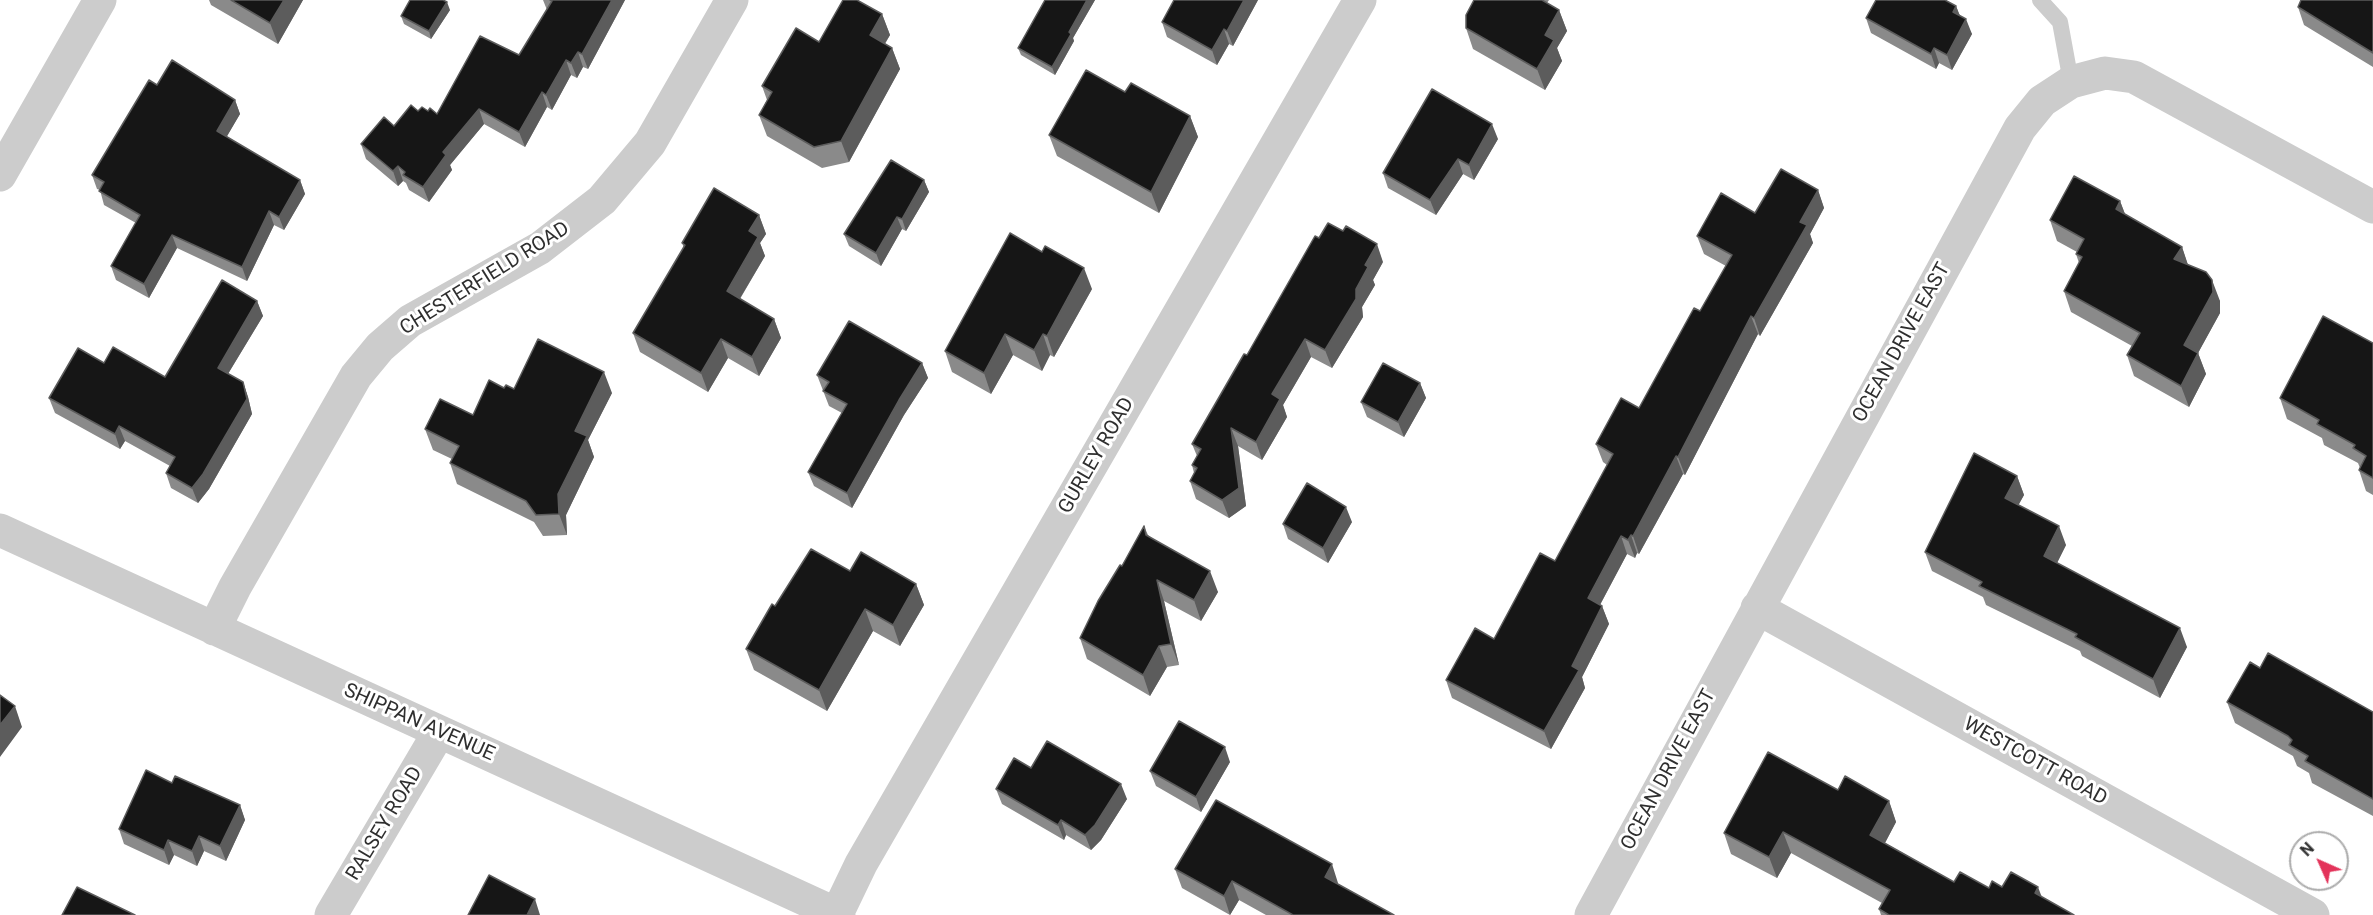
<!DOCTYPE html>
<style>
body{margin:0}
#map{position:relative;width:2373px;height:915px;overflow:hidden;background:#fff;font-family:Roboto,sans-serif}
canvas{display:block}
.north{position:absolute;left:2289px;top:831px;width:60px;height:60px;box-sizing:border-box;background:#fff;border:2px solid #acacac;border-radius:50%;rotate:315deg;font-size:16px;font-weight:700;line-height:24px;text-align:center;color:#2f2f2f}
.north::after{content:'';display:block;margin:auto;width:21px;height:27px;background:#e3335a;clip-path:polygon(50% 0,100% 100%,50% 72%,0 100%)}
</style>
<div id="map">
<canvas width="2373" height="915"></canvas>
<div class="north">N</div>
</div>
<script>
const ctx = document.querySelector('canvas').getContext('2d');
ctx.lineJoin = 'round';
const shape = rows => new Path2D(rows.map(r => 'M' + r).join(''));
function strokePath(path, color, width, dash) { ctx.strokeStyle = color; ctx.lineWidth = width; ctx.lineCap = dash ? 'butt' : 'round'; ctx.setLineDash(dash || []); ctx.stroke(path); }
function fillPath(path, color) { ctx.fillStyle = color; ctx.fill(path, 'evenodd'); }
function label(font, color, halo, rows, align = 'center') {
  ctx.font = font + ' Roboto,sans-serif'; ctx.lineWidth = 6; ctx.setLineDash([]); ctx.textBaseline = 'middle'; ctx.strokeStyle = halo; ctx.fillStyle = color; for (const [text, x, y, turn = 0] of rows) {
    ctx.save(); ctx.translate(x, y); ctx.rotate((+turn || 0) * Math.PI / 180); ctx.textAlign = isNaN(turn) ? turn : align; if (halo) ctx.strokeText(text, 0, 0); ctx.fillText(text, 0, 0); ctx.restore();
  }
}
strokePath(shape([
 [2040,0,2060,22,2071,82]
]), '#ccc', 16);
strokePath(shape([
 [0,175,100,0],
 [0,530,839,915],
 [1757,608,2313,915],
 [214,629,235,587,356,376,380,347,410,321,540,248,602,200,650,143,732,0],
 [837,914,861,864,1360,0],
 [331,915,439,732],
 [1591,915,2020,128,2042,101,2071,82,2105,73,2134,77,2373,207]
]), '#ccc', 33);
fillPath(shape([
 [209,0,303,0,278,44,211,5],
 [543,0,625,0,588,69,583,67,577,78,571,75,552,110,547,107,525,147,484,124,450,165,452,170,429,202,409,190,406,183,403,181,398,186,366,159,361,144,418,111,428,111,437,114,519,55,547,10],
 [1045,0,1095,0,1073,38,1074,41,1055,75,1021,55,1018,48],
 [1258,0,1233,46,1229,44,1217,65,1167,37,1162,22],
 [1474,0,1549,0,1547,3,1559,10,1567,31,1557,48,1562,61,1545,90,1473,49,1466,28],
 [2373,0,2373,67,2304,25,2298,7],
 [1956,6,1960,16,1972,34,1952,70,1939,63,1936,69,1871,33,1866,18],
 [450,10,431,39,404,24,401,16],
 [882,14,890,35,885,44,892,48,900,69,849,162,822,168,767,136,759,115,767,100,762,86,819,42],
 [157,85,235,100,240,114,226,137,300,180,305,194,284,230,274,225,247,281,177,248,149,298,116,280,111,266,136,223,104,205,100,190,97,189,92,175],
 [1125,92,1190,116,1198,137,1159,213,1057,156,1049,135],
 [1498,139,1474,180,1463,174,1436,215,1388,188,1383,173],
 [924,180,929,192,906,231,902,229,881,266,849,246,844,234],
 [1818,190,1824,208,1810,234,1813,243,1760,336,1758,334,1685,475,1683,474,1639,554,1637,553,1635,558,1627,554,1600,605,1602,606,1609,624,1582,677,1585,688,1551,749,1452,698,1446,680,1494,639,1555,561,1607,465,1603,462,1596,444,1639,408,1700,311,1726,266,1704,254,1697,236],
 [2120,201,2125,214,2182,247,2188,265,2220,301,2220,313,2198,353,2206,374,2189,407,2134,376,2127,355,2132,346,2071,312,2064,291,2079,263,2076,254,2077,252,2057,241,2050,220],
 [759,215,766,234,760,243,765,256,740,299,774,319,781,338,759,376,728,358,708,392,640,352,633,333,684,248,682,243],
 [1383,262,1373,280,1375,285,1362,307,1363,317,1332,368,1311,357,1283,405,1287,417,1262,460,1238,446,1246,506,1229,518,1196,499,1190,481,1194,473,1192,465,1197,456,1192,444,1247,355],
 [1092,289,1054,357,1050,355,1042,371,1013,355,991,394,952,372,945,351],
 [257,301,263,316,228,374,243,382,248,397,252,414,209,489,198,503,171,488,166,473,170,466,125,441,120,449,55,413,49,398,104,363,165,377],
 [2373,343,2373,495,2366,491,2359,470,2360,468,2358,463,2324,445,2322,438,2287,419,2280,398],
 [922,363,928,378,904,415,852,508,814,486,808,472,842,413,829,406,817,375],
 [1420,383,1426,398,1404,437,1367,417,1361,402],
 [514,389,612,393,588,440,594,457,566,515,567,535,543,536,534,522,457,484,450,463,452,459,433,450,425,429,473,415],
 [2017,476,2024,495,2018,505,2066,545,2057,563,2187,647,2160,698,2082,656,2080,651,1986,605,1983,597,1932,571,1925,552],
 [1352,522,1328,563,1288,539,1283,524],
 [1144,526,1148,535,1218,592,1201,621,1164,601,1179,665,1167,667,1150,696,1087,659,1080,638,1122,566],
 [850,571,916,584,924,605,900,646,873,631,827,711,754,670,746,649,775,606],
 [2260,668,2373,712,2373,816,2312,783,2309,773,2297,766,2293,756,2235,723,2227,702],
 [1230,762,1201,812,1156,786,1150,771],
 [1031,768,1127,799,1101,840,1091,850,1066,835,1064,840,1002,804,996,789],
 [172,783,240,805,245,820,226,861,204,851,197,866,174,855,169,865,124,844,119,829],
 [1838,790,1889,801,1896,822,1885,843,1954,882,1989,888,2002,887,2042,897,2074,915,1881,915,1879,909,1882,903,1791,853,1777,878,1731,854,1724,833],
 [1175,869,1338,883,1338,884,1394,915,1266,915,1239,900,1230,915,1182,888]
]), '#8a8a8a');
fillPath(shape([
 [284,0,303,0,278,44,270,23],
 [612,0,625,0,588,69,582,54],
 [1087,0,1095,0,1073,38,1074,41,1055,75,1052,67,1069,32],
 [1244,0,1258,0,1233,46,1227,31],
 [447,2,450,10,431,39,429,31],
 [1956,6,1962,21,1953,12],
 [1559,10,1567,31,1557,48,1562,61,1545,90,1537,69,1545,35],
 [882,14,890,35,877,56,870,35],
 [1966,19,1972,34,1952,70,1947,55],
 [1224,29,1229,44,1217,65,1212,50],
 [892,48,900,69,849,162,841,141],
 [1934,48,1939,63,1936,69,1931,54],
 [578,52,583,67,577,78,571,63],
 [566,60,571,75,552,110,546,95],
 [542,92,547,107,525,147,519,132],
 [235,100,240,114,222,145,217,131],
 [479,109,484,124,450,165,452,170,429,202,423,187,443,152],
 [1190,116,1198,137,1159,213,1151,192],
 [1492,124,1498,139,1474,180,1469,165],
 [1458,159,1463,174,1436,215,1430,200],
 [398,166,403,181,398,186,393,171],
 [300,180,305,194,284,230,279,217],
 [924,180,929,192,906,231,902,219],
 [1818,190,1824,208,1810,234,1813,243,1760,336,1754,318,1800,222],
 [2120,201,2128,222,2116,209],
 [269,211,274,225,247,281,242,267],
 [759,215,766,234,760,243,765,256,733,310,727,291,749,231],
 [897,217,902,229,881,266,876,253],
 [172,235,177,248,149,298,144,284],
 [1377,244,1383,262,1373,280,1375,285,1362,307,1363,317,1332,368,1325,350,1365,265],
 [2182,247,2189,268,2174,259],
 [1084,268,1092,289,1054,357,1047,336],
 [2212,280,2220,301,2220,313,2198,353,2206,374,2189,407,2181,386,2184,345],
 [257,301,263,316,223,382,218,368],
 [1751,316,1758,334,1685,475,1678,457],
 [774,319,781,338,759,376,752,357],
 [1005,334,1013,355,991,394,984,373],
 [1043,334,1050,355,1042,371,1034,350],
 [721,339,728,358,708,392,701,373],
 [1305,339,1311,357,1283,405,1287,417,1262,460,1256,442,1272,394],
 [922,363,928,378,904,415,852,508,847,493,899,400],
 [604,372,612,393,588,440,594,457,566,515,567,535,559,514,558,494,575,431],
 [243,382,248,397,252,414,209,489,198,503,192,488],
 [1420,383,1426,398,1404,437,1398,422],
 [119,426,125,441,120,449,115,434],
 [1231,428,1238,446,1246,506,1229,518,1222,500],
 [1676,456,1683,474,1639,554,1633,536],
 [2017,476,2024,495,2012,517,2005,498],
 [1346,507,1352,522,1328,563,1323,548],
 [2059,526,2066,545,2051,575,2044,556],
 [1631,535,1637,553,1635,558,1628,540],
 [1621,536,1627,554,1594,616,1588,598],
 [1210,571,1218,592,1201,621,1194,600],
 [1157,580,1164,601,1179,665,1171,644],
 [916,584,924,605,900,646,893,625],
 [1602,606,1609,624,1582,677,1585,688,1551,749,1544,731,1572,666],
 [865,609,873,631,827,711,819,690],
 [2180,628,2187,647,2160,698,2153,679],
 [1159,646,1167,667,1150,696,1143,675],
 [15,706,22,727,0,757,0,725],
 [1225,747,1230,762,1201,812,1196,797],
 [1121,784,1127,799,1101,840,1091,850,1085,835],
 [1889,801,1896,822,1878,856,1870,835],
 [240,805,245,820,226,861,220,846],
 [1061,820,1066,835,1064,840,1058,825],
 [1783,832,1791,853,1777,878,1769,857],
 [199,836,204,851,197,866,192,851],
 [168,840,174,855,169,865,164,850],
 [1332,864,1338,883,1331,896,1325,877],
 [1232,881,1239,900,1230,915,1224,896],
 [2038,887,2046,908,2035,893],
 [535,899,540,915,527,915]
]), '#5c5c5c');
const building = shape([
 [231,0,284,0,270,23,231,0],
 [410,0,443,0,447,2,429,31,401,16,410,0],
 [550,0,612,0,582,54,578,52,571,63,566,60,546,95,542,92,519,132,479,109,443,152,446,155,423,187,403,175,405,172,398,166,393,171,361,144,384,117,394,126,411,105,418,111,422,107,428,111,430,108,437,114,480,36,519,55,552,1,550,0],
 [843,0,857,0,882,14,870,35,892,48,841,141,814,147,759,115,772,92,762,86,796,28,819,42,843,0],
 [1045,0,1087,0,1069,32,1071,34,1052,67,1018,48,1045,0],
 [1174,0,1244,0,1227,31,1224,29,1212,50,1162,22,1174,0],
 [1474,0,1542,0,1559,10,1545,35,1554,40,1537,69,1466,28,1466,15,1474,0],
 [1876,0,1945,0,1956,6,1953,12,1966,19,1947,55,1934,48,1931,54,1866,18,1876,0],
 [2301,0,2373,0,2373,53,2298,7,2301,0],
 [172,60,235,100,217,131,300,180,279,217,269,211,242,267,172,235,144,284,111,266,140,215,99,191,104,182,92,175,149,80,157,85,172,60],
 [1086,70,1125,92,1131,83,1190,116,1151,192,1049,135,1086,70],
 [1432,89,1492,124,1469,165,1458,159,1430,200,1383,173,1432,89],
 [891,160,924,180,902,219,897,217,876,253,844,234,891,160],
 [1781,169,1818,190,1800,222,1807,225,1754,318,1751,316,1678,457,1676,456,1633,536,1631,535,1628,540,1621,536,1588,598,1602,606,1572,666,1579,670,1544,731,1446,680,1475,628,1494,639,1540,553,1555,561,1613,454,1596,444,1621,398,1639,408,1694,308,1700,311,1732,255,1697,236,1721,193,1755,213,1781,169],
 [2074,176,2120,201,2116,209,2182,247,2174,259,2206,272,2212,280,2213,292,2184,345,2198,353,2181,386,2127,355,2140,333,2064,291,2082,257,2076,254,2084,239,2050,220,2074,176],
 [714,188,759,215,749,231,758,237,727,291,774,319,752,357,721,339,701,373,633,333,685,245,682,243,714,188],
 [1328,223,1343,231,1346,226,1377,244,1365,265,1368,267,1356,289,1356,299,1325,350,1305,339,1272,394,1280,399,1256,442,1231,428,1239,488,1222,500,1190,481,1197,468,1192,465,1201,449,1192,444,1244,354,1247,355,1315,236,1319,238,1328,223],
 [1010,233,1042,252,1045,246,1084,268,1047,336,1043,334,1034,350,1005,334,984,373,945,351,1010,233],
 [222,280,257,301,218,368,243,382,247,399,203,474,192,488,166,473,175,457,119,426,115,434,49,398,78,348,104,363,113,347,165,377,222,280],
 [2323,316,2373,343,2373,478,2359,470,2366,456,2353,448,2355,445,2317,424,2319,420,2280,398,2323,316],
 [849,321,922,363,899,400,847,493,808,472,847,404,823,391,829,382,817,375,849,321],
 [538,339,604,372,575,431,587,436,558,494,559,514,536,515,526,501,450,463,459,446,425,429,440,399,473,415,489,380,504,388,506,385,514,389,538,339],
 [1383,363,1420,383,1398,422,1361,402,1383,363],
 [1974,453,2017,476,2005,498,2059,526,2044,556,2180,628,2153,679,2075,637,2077,634,1979,586,1982,582,1925,552,1974,453],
 [1307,483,1346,507,1323,548,1283,524,1307,483],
 [1144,526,1146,535,1210,571,1194,600,1157,580,1171,644,1159,646,1143,675,1080,638,1098,601,1120,565,1122,566,1144,526],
 [811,549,850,571,861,552,916,584,893,625,865,609,819,690,746,649,772,604,775,606,811,549],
 [2268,653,2373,712,2373,799,2305,761,2308,756,2289,745,2292,740,2288,736,2227,702,2250,662,2260,668,2268,653],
 [0,695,15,706,0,725,0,695],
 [1179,721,1225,747,1196,797,1150,771,1179,721],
 [1047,741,1121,784,1095,825,1085,835,1061,820,1058,825,996,789,1014,758,1031,768,1047,741],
 [1768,752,1838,790,1845,776,1889,801,1870,835,1954,882,1960,872,1989,888,1992,881,2002,887,2011,872,2038,887,2035,893,2074,915,1889,915,1879,909,1890,890,1783,832,1769,857,1724,833,1768,752],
 [146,770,172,783,175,776,240,805,220,846,199,836,192,851,168,840,164,850,119,829,146,770],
 [1216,800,1332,864,1325,877,1394,915,1293,915,1232,881,1224,896,1175,869,1216,800],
 [489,875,535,899,527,915,468,915,489,875],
 [77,887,135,915,62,915,77,887]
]);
fillPath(building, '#161616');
strokePath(building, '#5c5c5c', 1.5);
label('20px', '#2f2f2f', '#fff', [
 ["CHESTERFIELD ROAD",485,279,-32],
 ["OCEAN DRIVE EAST",1902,343,-61],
 ["GURLEY ROAD",1097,456,-60],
 ["SHIPPAN AVENUE",419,723,24],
 ["WESTCOTT ROAD",2035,762,29],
 ["OCEAN DRIVE EAST",1669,770,-62],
 ["RALSEY ROAD",385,824,-59]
]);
</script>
